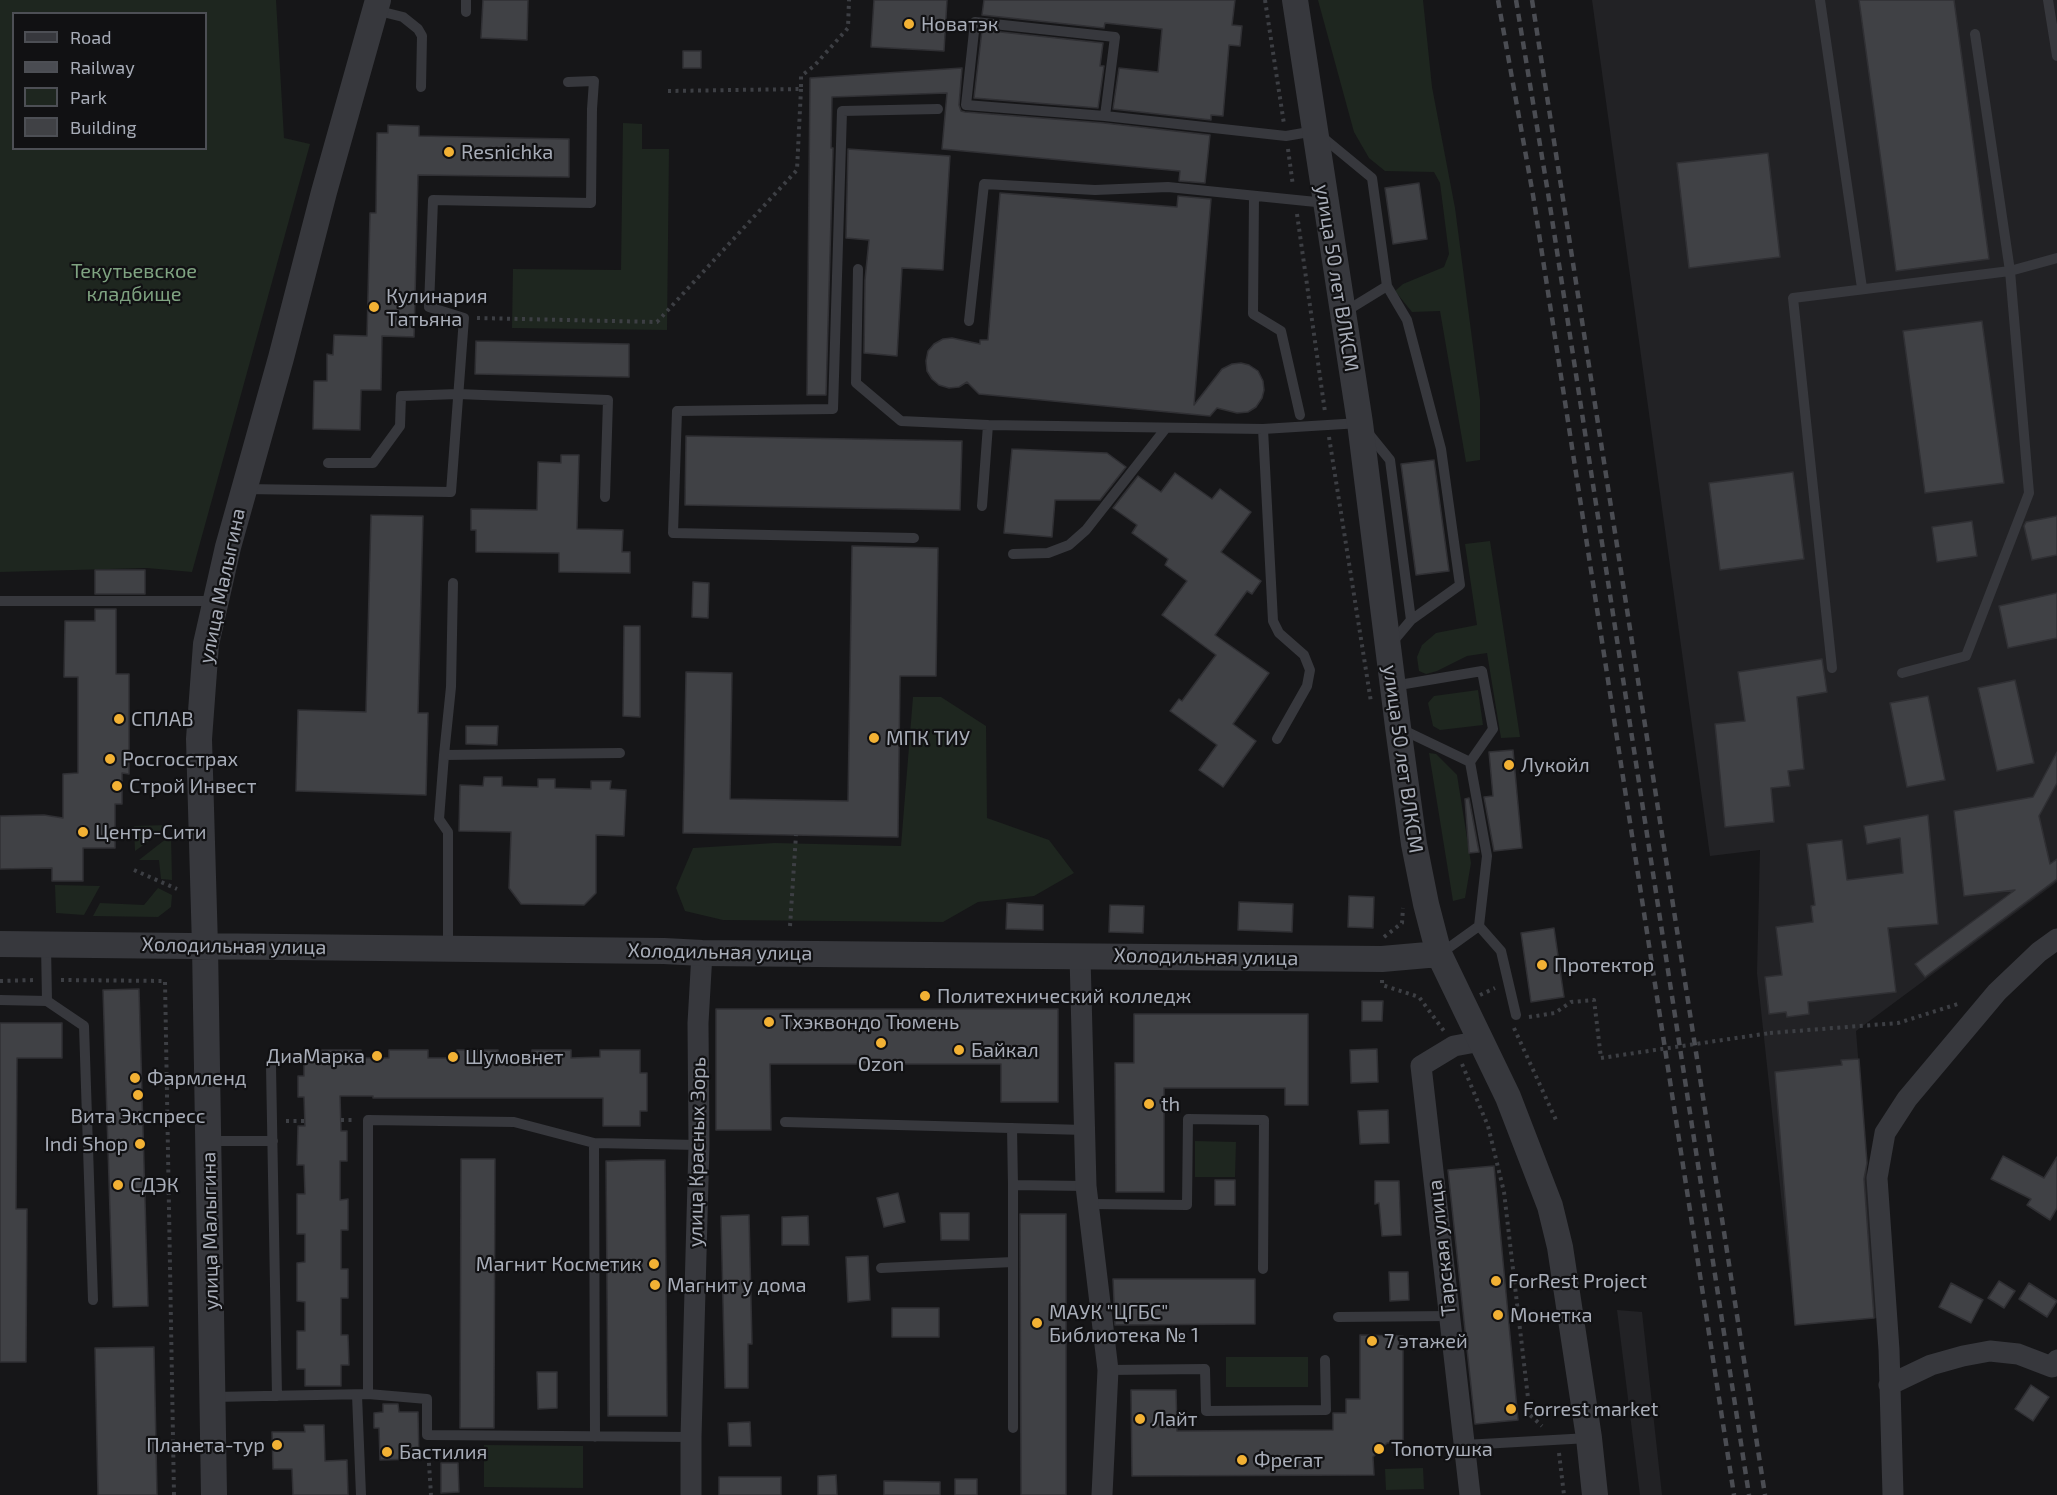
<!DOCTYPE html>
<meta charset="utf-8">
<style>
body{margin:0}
#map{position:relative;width:2057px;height:1495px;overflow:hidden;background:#161618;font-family:"Exo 2",sans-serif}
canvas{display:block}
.legend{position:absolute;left:12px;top:12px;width:195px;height:138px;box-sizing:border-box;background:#111113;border:2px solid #4d4f55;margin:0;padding:8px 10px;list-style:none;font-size:18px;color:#a8adb8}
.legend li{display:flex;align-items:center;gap:12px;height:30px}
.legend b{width:30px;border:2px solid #4d4f55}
</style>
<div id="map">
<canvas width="2057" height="1495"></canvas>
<ul class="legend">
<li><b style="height:8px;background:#37383d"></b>Road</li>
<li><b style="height:8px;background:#4a4c52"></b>Railway</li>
<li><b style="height:16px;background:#1e261f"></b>Park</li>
<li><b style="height:16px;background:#404145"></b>Building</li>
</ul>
</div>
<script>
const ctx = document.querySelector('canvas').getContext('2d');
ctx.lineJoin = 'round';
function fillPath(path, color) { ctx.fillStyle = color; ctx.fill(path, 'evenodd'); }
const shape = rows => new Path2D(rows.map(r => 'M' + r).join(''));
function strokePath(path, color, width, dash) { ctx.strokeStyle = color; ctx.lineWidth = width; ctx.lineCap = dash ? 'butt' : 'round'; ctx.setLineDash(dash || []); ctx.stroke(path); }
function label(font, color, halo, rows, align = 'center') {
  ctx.font = font + ' "Exo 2",sans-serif'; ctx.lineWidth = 4.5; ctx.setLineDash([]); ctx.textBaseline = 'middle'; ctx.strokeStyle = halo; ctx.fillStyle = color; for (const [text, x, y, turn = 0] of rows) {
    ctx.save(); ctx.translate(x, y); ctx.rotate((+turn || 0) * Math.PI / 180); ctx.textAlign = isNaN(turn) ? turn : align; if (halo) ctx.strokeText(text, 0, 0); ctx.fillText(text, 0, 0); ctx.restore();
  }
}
fillPath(shape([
 [1592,0,2057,0,2057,882,1856,1031,1879,1318,1795,1325,1757,973,1760,850,1710,856],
 [1617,1310,1642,1312,1662,1495,1640,1495]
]), '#222225');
fillPath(shape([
 [0,0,276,0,284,138,310,144,192,572,147,568,0,572],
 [14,14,206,14,206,148,14,148],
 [1318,0,1423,0,1432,87,1455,208,1480,400,1480,460,1466,462,1440,311,1412,312,1395,291,1403,284,1444,267,1449,254,1440,183,1434,172,1385,171,1369,158,1354,132],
 [623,123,642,124,642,149,669,149,667,330,512,328,513,269,621,270],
 [1490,541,1520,737,1501,738,1487,653,1467,656,1437,671,1426,674,1419,671,1417,657,1422,645,1436,633,1477,625,1465,544],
 [1478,690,1483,725,1440,730,1433,726,1428,703,1434,696],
 [913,697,941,697,986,726,987,818,1049,840,1074,873,1034,896,978,902,943,922,723,920,685,911,676,888,693,848,775,843,901,846],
 [1429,753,1436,754,1457,775,1471,863,1465,898,1453,901],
 [168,825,167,828,135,851,134,826],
 [171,835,172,880,161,879,159,860,139,860],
 [55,885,100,886,84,915,56,913],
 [158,888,172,895,171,907,158,917,93,916,100,903,144,905],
 [1195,1141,1236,1142,1235,1177,1195,1177],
 [1226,1357,1308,1357,1308,1387,1226,1387],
 [484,1445,583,1446,583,1488,484,1487],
 [1423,1468,1424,1489,1386,1490,1385,1469]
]), '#1e261f');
const building = shape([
 [483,0,528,0,527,40,481,38,483,0],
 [874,0,947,0,944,51,871,47,874,0],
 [984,0,1235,0,1232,25,1242,26,1240,46,1229,45,1223,116,1211,115,1211,120,1113,109,1119,68,1158,72,1162,29,1105,23,1104,28,982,15,984,0],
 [1859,0,1954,0,1989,259,1896,271,1859,0],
 [982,30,1103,43,1100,66,1104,66,1098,108,974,98,982,30],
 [683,51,701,51,701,68,683,68,683,51],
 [962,68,959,105,961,111,965,112,1104,123,1210,135,1205,183,1179,181,1180,171,942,149,947,93,832,97,831,148,833,148,826,395,807,395,810,78,962,68],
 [388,125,419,126,419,136,569,139,569,177,418,175,414,337,382,336,381,390,361,390,360,430,313,429,314,381,327,381,327,354,333,355,334,335,367,336,370,213,376,213,377,133,388,133,388,125],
 [848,149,950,156,943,270,902,268,897,356,864,353,865,280,869,240,846,238,848,149],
 [1768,153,1780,257,1689,268,1677,163,1768,153],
 [1419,183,1427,239,1393,244,1385,188,1419,183],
 [1000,193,1177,207,1178,196,1211,199,1194,405,1222,369,1232,364,1241,363,1249,365,1258,371,1263,381,1264,390,1262,398,1256,407,1248,412,1237,413,1217,408,1210,416,979,394,967,382,959,387,949,388,939,385,932,379,927,371,926,361,928,351,934,344,943,339,952,338,980,344,980,340,988,340,1000,193],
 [1982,321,2004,483,1925,493,1903,331,1982,321],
 [476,341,629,344,629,377,475,374,476,341],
 [686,436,962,441,960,510,685,505,686,436],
 [1012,449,1107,453,1126,467,1100,500,1055,500,1052,537,1004,533,1012,449],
 [561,455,579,455,577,529,623,530,622,552,630,552,630,573,559,572,559,553,476,552,476,530,471,530,471,509,537,510,538,462,561,463,561,455],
 [1434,460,1449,571,1416,575,1401,464,1434,460],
 [1793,472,1804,559,1720,570,1709,483,1793,472],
 [1175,473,1212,499,1220,489,1251,512,1221,552,1261,581,1252,594,1247,591,1215,635,1269,673,1233,724,1256,741,1223,787,1199,770,1217,745,1170,711,1179,699,1182,701,1216,655,1162,615,1187,581,1165,565,1168,559,1132,533,1137,525,1113,508,1138,476,1161,492,1175,473],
 [371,515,423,516,418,713,428,713,426,795,296,791,298,710,366,712,371,515],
 [2057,516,2057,555,2032,560,2024,526,2026,522,2057,516],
 [1972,521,1977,556,1937,562,1932,527,1972,521],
 [852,546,938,548,936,676,900,676,898,837,683,833,686,672,732,673,730,799,848,801,852,546],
 [95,570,145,570,145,594,95,594,95,570],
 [693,582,709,583,708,618,692,617,693,582],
 [2057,593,2057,638,2008,648,1999,606,2057,593],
 [95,609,116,609,116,674,129,674,129,774,122,773,122,804,115,804,115,848,83,848,83,881,52,881,52,868,0,869,0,816,44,815,63,818,63,774,78,773,78,677,64,677,65,621,95,621,95,609],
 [624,626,640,626,640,717,623,716,624,626],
 [1822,659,1827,692,1797,697,1804,769,1788,771,1790,786,1771,788,1774,822,1725,827,1715,724,1745,721,1738,672,1822,659],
 [2015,680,2034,763,1997,771,1978,688,2015,680],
 [1928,696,1945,780,1907,787,1890,703,1928,696],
 [466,726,498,726,497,745,466,744,466,726],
 [1513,750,1522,848,1494,851,1484,797,1493,796,1489,752,1513,750],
 [2057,752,2057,783,2039,816,2050,864,2057,859,2057,879,1925,977,1915,964,2015,890,1964,896,1954,811,2033,797,2057,752],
 [484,777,502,777,502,786,538,787,538,779,555,779,555,788,591,789,591,781,611,781,610,789,626,790,624,836,596,835,596,893,584,905,521,904,509,888,511,832,459,831,460,785,483,786,484,777],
 [1469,798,1479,852,1469,853,1465,799,1469,798],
 [1928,815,1938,924,1888,928,1896,992,1808,1002,1809,1014,1787,1017,1786,1012,1769,1014,1765,977,1782,975,1776,927,1813,922,1811,906,1815,905,1807,844,1842,840,1847,880,1903,873,1900,838,1867,844,1864,826,1928,815],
 [1349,896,1374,897,1373,928,1348,927,1349,896],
 [1239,902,1293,904,1292,932,1238,930,1239,902],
 [1007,903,1043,905,1043,930,1006,929,1007,903],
 [1110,905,1144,906,1143,933,1109,932,1110,905],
 [1554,928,1564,997,1531,1002,1521,933,1554,928],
 [139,989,148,1306,113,1307,103,990,139,989],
 [1362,1001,1383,1001,1382,1021,1362,1021,1362,1001],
 [716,1009,1058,1009,1058,1102,1001,1102,1001,1064,770,1064,771,1130,716,1130,716,1009],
 [1134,1014,1308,1014,1308,1105,1285,1105,1285,1088,1164,1088,1164,1192,1116,1192,1115,1063,1134,1063,1134,1014],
 [0,1023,62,1023,62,1058,17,1058,16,1209,27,1209,26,1362,0,1362,0,1023],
 [1377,1049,1378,1082,1351,1083,1350,1050,1377,1049],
 [322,1050,361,1050,361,1058,389,1058,389,1050,428,1050,428,1058,457,1058,457,1050,498,1050,498,1058,532,1058,532,1050,571,1050,571,1058,600,1057,600,1050,640,1050,640,1073,647,1073,647,1111,640,1111,640,1126,603,1126,603,1098,373,1098,373,1096,340,1096,341,1131,347,1131,347,1161,340,1161,340,1200,348,1199,348,1230,341,1230,341,1269,348,1269,348,1298,341,1298,341,1335,348,1335,349,1365,341,1365,341,1386,305,1386,305,1369,297,1369,297,1331,305,1331,305,1302,297,1301,297,1263,305,1262,305,1234,297,1234,297,1194,305,1194,304,1165,297,1165,298,1126,305,1126,304,1097,298,1097,298,1076,304,1076,304,1058,322,1058,322,1050],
 [1859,1059,1867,1163,1864,1179,1874,1318,1795,1325,1775,1072,1842,1065,1841,1060,1859,1059],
 [1388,1110,1389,1143,1360,1144,1358,1111,1388,1110],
 [2003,1156,2044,1178,2057,1157,2057,1208,2050,1220,2027,1205,2031,1199,1991,1179,2003,1156],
 [461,1159,495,1159,494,1428,460,1428,461,1159],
 [640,1160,665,1160,667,1416,608,1416,606,1161,640,1160],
 [1494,1166,1518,1420,1475,1424,1448,1170,1494,1166],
 [1215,1180,1235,1180,1235,1205,1215,1205,1215,1180],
 [1375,1181,1399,1181,1401,1235,1382,1236,1379,1203,1375,1204,1375,1181],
 [898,1193,905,1222,884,1227,877,1198,898,1193],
 [940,1213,969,1213,969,1240,941,1240,940,1213],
 [1020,1214,1066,1214,1066,1495,1021,1495,1020,1214],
 [749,1215,752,1344,748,1344,748,1388,725,1388,721,1216,749,1215],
 [808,1216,809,1245,782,1245,782,1217,808,1216],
 [868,1256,870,1300,848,1302,846,1257,868,1256],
 [1389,1272,1408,1272,1409,1300,1390,1301,1389,1272],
 [1113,1279,1255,1279,1255,1324,1115,1325,1113,1279],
 [1999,1281,2015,1291,2004,1308,1988,1298,1999,1281],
 [1951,1283,1983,1300,1971,1323,1939,1307,1951,1283],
 [2029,1283,2057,1301,2047,1317,2019,1299,2029,1283],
 [892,1308,939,1308,939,1337,892,1337,892,1308],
 [1360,1335,1403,1336,1403,1442,1387,1443,1373,1457,1374,1475,1132,1476,1131,1390,1176,1390,1177,1431,1333,1430,1333,1413,1346,1413,1346,1399,1360,1399,1360,1335],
 [154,1347,157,1495,98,1495,95,1348,154,1347],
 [537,1372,557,1372,557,1408,538,1409,537,1372],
 [2031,1385,2049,1397,2033,1421,2015,1409,2031,1385],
 [383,1404,398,1404,399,1412,418,1412,419,1459,380,1460,379,1428,374,1428,374,1413,383,1412,383,1404],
 [750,1422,751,1446,729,1446,728,1423,750,1422],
 [304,1425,324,1425,325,1461,347,1460,348,1495,293,1495,292,1469,273,1469,272,1432,305,1432,304,1425],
 [441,1463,458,1463,459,1492,441,1493,441,1463],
 [836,1475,837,1495,818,1495,818,1476,836,1475],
 [719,1477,781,1477,781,1495,719,1495,719,1477],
 [955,1479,977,1479,977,1495,955,1495,955,1479],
 [884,1481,940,1482,940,1495,884,1495,884,1481]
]);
fillPath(building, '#404145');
strokePath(building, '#303034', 1.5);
strokePath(shape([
 [1265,0,1284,124],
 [668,91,801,89,801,76,814,66,848,28,849,0],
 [1288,149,1293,186],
 [1297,214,1325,412],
 [477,318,657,322,797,170,801,89],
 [1329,437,1371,702],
 [134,870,177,889],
 [790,926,796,835],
 [1384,937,1402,923,1403,908],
 [61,980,165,981,174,1495],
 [1382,980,1382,985,1419,997,1444,1031],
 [0,981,35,980],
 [1480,995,1495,988],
 [1529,1017,1555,1013,1571,1002,1594,1000,1601,1058],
 [1514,1028,1556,1120],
 [1770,1033,1898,1023,1961,1003],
 [1462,1064,1488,1126,1504,1192,1530,1415,1542,1426],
 [341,1120,355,1120],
 [286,1121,305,1121],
 [428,1448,431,1495],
 [1559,1453,1564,1495]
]), '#3d3f44', 4, [3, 4.5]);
strokePath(shape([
 [466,0,466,12],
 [1820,0,1862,288],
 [2048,0,2057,56],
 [375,10,403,17,418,29,422,36,421,87],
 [1105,116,1115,37,975,22,966,105,1105,116,1286,136,1315,131,1372,178,1387,286,1407,320,1441,449,1460,585,1411,620,1390,645],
 [1254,196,1253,314,1281,331,1300,415],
 [858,269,856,383,901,421,988,425],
 [1343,313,1387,286],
 [969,321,984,184,1095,190,1168,187,1326,203],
 [1263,429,1273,621,1279,633,1304,655,1310,670,1307,686,1277,739],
 [328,463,373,463,400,426,401,396,458,394,608,400,605,497],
 [244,489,451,492,464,318,429,307,433,200,591,203,592,109,594,81,568,82],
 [982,506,988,425,1263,429,1360,423,1390,460,1411,620],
 [914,538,673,533,677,411,833,409,842,111,938,109],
 [1013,554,1048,553,1069,545,1086,530,1166,428],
 [0,601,215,601],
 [1832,668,1793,298,2010,271,1975,34],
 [1902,673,1966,656,2029,493,2010,271,2057,258],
 [1393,686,1482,671,1493,729,1470,762],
 [1401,729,1470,762,1487,856,1479,926,1440,954],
 [444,755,451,687,453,583],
 [1479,926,1501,951,1516,1015],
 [46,945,47,1001],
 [448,948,448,832,439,819,444,755,620,753],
 [0,1000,47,1001,84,1026,93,1300],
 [271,1066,277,1396],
 [785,1122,1085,1130],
 [1012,1128,1013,1185],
 [208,1141,273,1141],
 [594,1143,595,1437],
 [1089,1204,1187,1205,1188,1119,1264,1120,1263,1269],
 [881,1268,1013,1262],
 [1338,1317,1450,1316],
 [1108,1370,1205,1369,1206,1411,1326,1410,1325,1360],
 [368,1394,427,1399,427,1435,691,1437],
 [357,1395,361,1495],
 [213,1397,368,1394,368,1120,514,1122,594,1143,699,1145],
 [1013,1428,1013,1185,1086,1186],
 [1464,1445,1589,1438]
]), '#37383d', 10);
strokePath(shape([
 [1080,956,1086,1186,1108,1370,1102,1495],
 [1889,1385,1931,1365,1963,1356,1990,1351,2018,1354,2052,1367,2057,1360],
 [691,1495,691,1437,699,1145,698,1023,702,953],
 [1470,1495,1421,1066,1454,1046,1481,1041],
 [1893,1495,1889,1350,1877,1178,1885,1133,1907,1099,1997,992,2039,952,2057,939]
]), '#37383d', 21);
strokePath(shape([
 [1295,0,1360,423,1398,727,1414,844,1426,904,1439,954,1508,1097,1550,1206,1560,1247,1589,1438,1595,1495],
 [0,944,664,951,702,953,1382,959,1439,954],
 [214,1495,205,946,199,739,206,644,228,547,281,358,324,192,378,0]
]), '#37383d', 26);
strokePath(shape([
 [1498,0,1533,195,1734,1495],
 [1516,0,1548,193,1749,1495],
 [1532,0,1765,1495]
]), '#4a4c52', 4.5, [8, 6]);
strokePath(shape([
 [1601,1058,1770,1033]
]), '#3d3f44', 4, [3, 4.5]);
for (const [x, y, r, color] of [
 [909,24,6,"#f2b134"],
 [449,152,6,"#f2b134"],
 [374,307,6,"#f2b134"],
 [119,719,6,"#f2b134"],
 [874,738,6,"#f2b134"],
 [110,759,6,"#f2b134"],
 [1509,765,6,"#f2b134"],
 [117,786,6,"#f2b134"],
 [83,832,6,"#f2b134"],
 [1542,965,6,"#f2b134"],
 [925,996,6,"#f2b134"],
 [769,1022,6,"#f2b134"],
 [881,1043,6,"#f2b134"],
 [959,1050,6,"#f2b134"],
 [377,1056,6,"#f2b134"],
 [453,1057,6,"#f2b134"],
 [135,1078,6,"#f2b134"],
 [138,1095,6,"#f2b134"],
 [1149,1104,6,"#f2b134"],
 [140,1144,6,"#f2b134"],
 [118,1185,6,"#f2b134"],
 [654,1264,6,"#f2b134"],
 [1496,1281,6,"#f2b134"],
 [655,1285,6,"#f2b134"],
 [1498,1315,6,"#f2b134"],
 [1037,1323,6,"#f2b134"],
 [1372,1341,6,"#f2b134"],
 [1511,1409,6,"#f2b134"],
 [1140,1419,6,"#f2b134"],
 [277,1445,6,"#f2b134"],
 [1379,1449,6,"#f2b134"],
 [387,1452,6,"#f2b134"],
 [1242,1460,6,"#f2b134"]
]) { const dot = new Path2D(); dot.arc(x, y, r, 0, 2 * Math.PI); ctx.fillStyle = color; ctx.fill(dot); strokePath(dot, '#111113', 2); }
label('20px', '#a8adb8', '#111113', [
 ["Новатэк",921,24],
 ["Resnichka",461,152],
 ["Кулинария",386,296],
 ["Татьяна",386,319],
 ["СПЛАВ",131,719],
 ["МПК ТИУ",886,738],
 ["Росгосстрах",122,759],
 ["Лукойл",1521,765],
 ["Строй Инвест",129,786],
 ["Центр-Сити",95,832],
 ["Протектор",1554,965],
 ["Политехнический колледж",937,996],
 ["Тхэквондо Тюмень",781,1022],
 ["Байкал",971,1050],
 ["ДиаМарка",365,1056,"right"],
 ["Шумовнет",465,1057],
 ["Ozon",881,1064,"center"],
 ["Фармленд",147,1078],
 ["th",1161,1104],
 ["Вита Экспресс",138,1116,"center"],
 ["Indi Shop",128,1144,"right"],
 ["СДЭК",130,1185],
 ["Магнит Косметик",642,1264,"right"],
 ["ForRest Project",1508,1281],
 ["Магнит у дома",667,1285],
 ["МАУК \"ЦГБС\"",1049,1312],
 ["Библиотека № 1",1049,1335],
 ["Монетка",1510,1315],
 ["7 этажей",1384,1341],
 ["Forrest market",1523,1409],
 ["Лайт",1152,1419],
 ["Планета-тур",265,1445,"right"],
 ["Топотушка",1391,1449],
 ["Бастилия",399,1452],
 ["Фрегат",1254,1460]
], 'left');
label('20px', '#7fa381', '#111113', [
 ["Текутьевское",134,271],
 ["кладбище",134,294]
]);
label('20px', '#a8adb8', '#111113', [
 ["улица 50 лет ВЛКСМ",1337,278,81],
 ["улица Малыгина",222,586,-78],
 ["улица 50 лет ВЛКСМ",1403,759,82],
 ["Холодильная улица",234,946,1],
 ["Холодильная улица",720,952,1],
 ["Холодильная улица",1206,957,1],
 ["улица Красных Зорь",697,1152,-89],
 ["улица Малыгина",210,1231,-91],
 ["Тарская улица",1442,1248,-96]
]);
</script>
